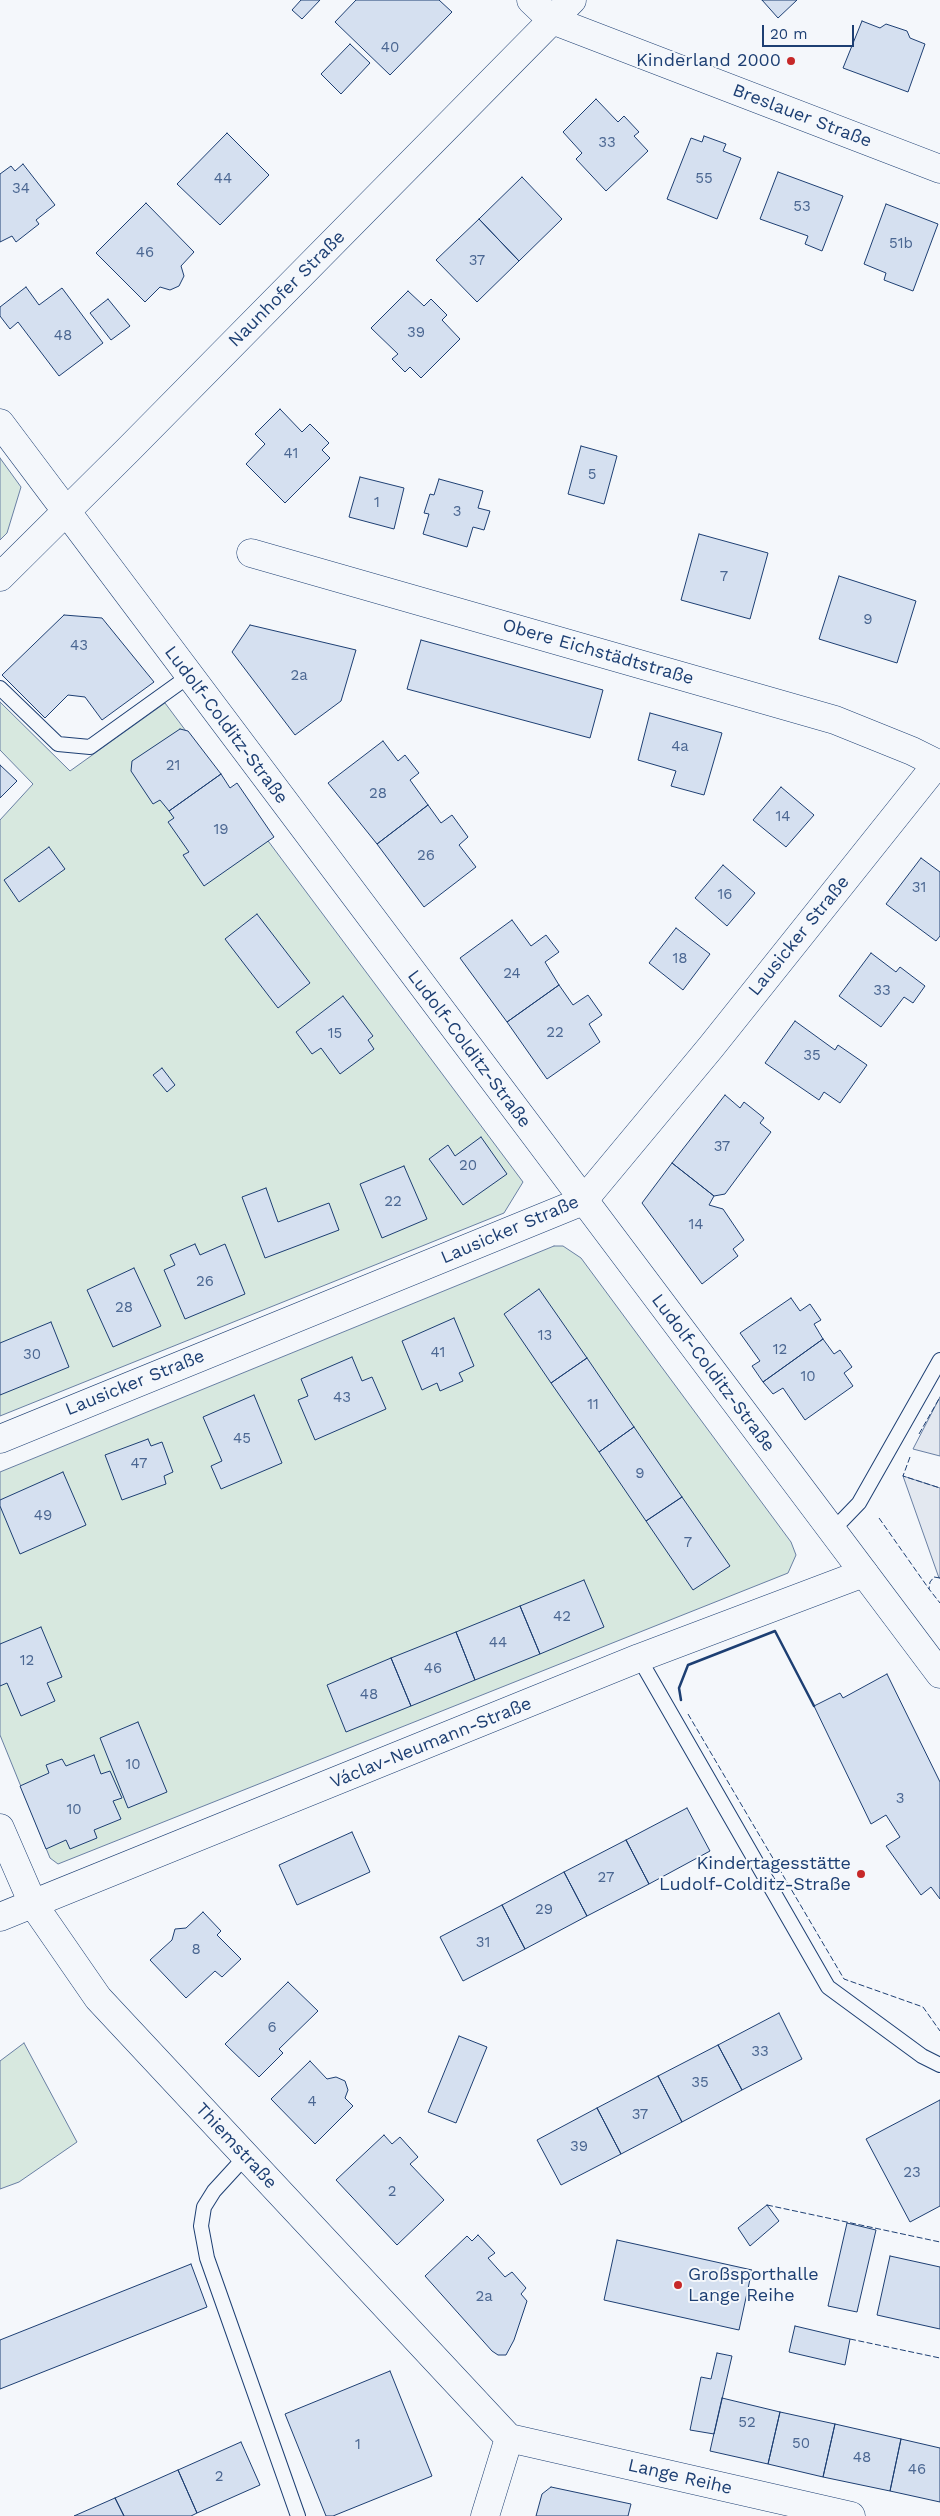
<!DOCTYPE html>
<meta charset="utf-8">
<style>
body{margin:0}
#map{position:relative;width:940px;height:2516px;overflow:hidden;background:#f4f7fb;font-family:"Work Sans",sans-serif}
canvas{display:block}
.scale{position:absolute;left:762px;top:25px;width:92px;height:22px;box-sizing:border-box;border:2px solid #1d3f73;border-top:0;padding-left:6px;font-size:15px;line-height:18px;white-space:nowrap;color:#1d3f73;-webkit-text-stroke:4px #f4f7fb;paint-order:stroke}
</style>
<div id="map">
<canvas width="940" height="2516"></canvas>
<div class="scale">20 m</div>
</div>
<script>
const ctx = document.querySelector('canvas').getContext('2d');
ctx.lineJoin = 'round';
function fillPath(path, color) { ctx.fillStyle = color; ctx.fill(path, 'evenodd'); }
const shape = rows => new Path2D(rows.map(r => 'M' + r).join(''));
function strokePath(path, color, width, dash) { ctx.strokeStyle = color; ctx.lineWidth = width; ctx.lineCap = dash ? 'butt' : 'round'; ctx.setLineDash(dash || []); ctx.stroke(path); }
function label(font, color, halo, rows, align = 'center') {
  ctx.font = font + ' "Work Sans",sans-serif'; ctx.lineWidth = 4; ctx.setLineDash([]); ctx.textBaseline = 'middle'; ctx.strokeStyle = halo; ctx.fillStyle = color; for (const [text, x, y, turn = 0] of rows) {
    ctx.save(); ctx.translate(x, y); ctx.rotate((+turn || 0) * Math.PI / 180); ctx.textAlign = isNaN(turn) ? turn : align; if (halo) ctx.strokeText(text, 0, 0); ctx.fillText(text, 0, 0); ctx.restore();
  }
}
const green = shape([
 [0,458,21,487,7,533,0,540,0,458],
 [0,702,70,771,165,703,523,1182,504,1213,0,1416,0,820,33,784,0,750,0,702],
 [554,1246,563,1246,581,1258,791,1542,796,1555,788,1573,58,1864,50,1858,0,1735,0,1472,554,1246],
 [24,2043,77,2142,19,2182,0,2189,0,2061,24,2043]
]);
fillPath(green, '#d7e8df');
strokePath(green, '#687fa3', 1);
const parking = shape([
 [940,1397,940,1456,913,1449,940,1397],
 [903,1476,940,1488,940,1578,939,1578,903,1476]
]);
fillPath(parking, '#e3e8f0');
strokePath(parking, '#687fa3', 1);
const building = shape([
 [301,0,320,0,302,19,292,10,301,0],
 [356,0,439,0,452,12,390,75,335,22,356,0],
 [762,0,797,0,778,18,762,0],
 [862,21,880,28,886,24,907,31,910,38,925,44,908,92,843,68,862,21],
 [350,44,370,63,341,94,321,74,350,44],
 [596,99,618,122,624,116,639,132,634,136,648,151,606,191,576,159,582,153,563,132,596,99],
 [227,133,269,175,220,225,177,184,227,133],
 [704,136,726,144,723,151,741,158,717,219,667,199,691,138,702,142,704,136],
 [23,164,55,205,36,220,39,224,16,242,12,236,0,242,0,174,11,166,15,171,23,164],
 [778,172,843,196,822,251,805,244,808,236,760,219,778,172],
 [522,177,562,219,519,261,479,219,522,177],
 [146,203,194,252,181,266,184,276,179,286,170,290,160,287,145,302,96,253,146,203],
 [886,204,938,224,913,291,884,280,886,273,864,264,886,204],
 [479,219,519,261,477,302,436,260,479,219],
 [26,287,39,305,62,288,103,343,59,376,18,322,10,329,0,316,0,307,26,287],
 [408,291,424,306,431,299,447,315,442,320,460,339,421,378,410,367,405,372,392,359,398,354,371,328,408,291],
 [108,299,130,326,111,340,90,313,108,299],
 [280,409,302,432,310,424,329,443,322,450,330,458,285,503,246,464,265,444,255,434,280,409],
 [581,446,617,456,604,504,568,494,581,446],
 [360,477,404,488,394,529,349,517,360,477],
 [439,479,483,491,478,508,490,511,484,530,473,527,467,547,423,534,429,514,424,513,430,494,434,495,439,479],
 [699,534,768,553,750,619,681,600,699,534],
 [839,576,916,601,897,663,819,639,839,576],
 [64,615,102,618,154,682,102,720,85,697,68,695,45,718,2,675,64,615],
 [250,625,356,650,341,701,295,735,232,652,250,625],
 [421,640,603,690,590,738,407,689,421,640],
 [650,713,722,733,704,795,671,786,676,771,638,760,650,713],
 [180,729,188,731,221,774,169,811,160,800,153,804,131,771,132,761,180,729],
 [383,741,398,761,405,755,419,773,410,780,428,805,377,844,328,783,383,741],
 [0,765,17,781,0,798,0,765],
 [221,774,230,788,237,783,274,837,204,886,183,855,189,852,168,822,174,818,169,811,221,774],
 [781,787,814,815,786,847,753,820,781,787],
 [428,805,441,823,452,815,468,837,459,845,476,867,424,907,377,844,428,805],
 [49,847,65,869,19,902,4,880,49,847],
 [921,858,940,872,940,936,936,941,886,904,921,858],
 [723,865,755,893,727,926,695,898,723,865],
 [257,914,310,983,278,1008,225,939,257,914],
 [512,920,531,946,546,935,559,952,545,962,559,985,507,1022,460,958,512,920],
 [676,928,710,954,683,990,649,963,676,928],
 [871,953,896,972,900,967,925,986,913,1003,904,997,881,1027,839,996,871,953],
 [559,985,573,1005,588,995,602,1015,589,1024,600,1042,547,1079,507,1022,559,985],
 [343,996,373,1036,368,1040,374,1049,340,1074,321,1048,312,1054,296,1032,343,996],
 [795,1021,835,1050,838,1045,867,1065,840,1103,824,1092,819,1100,765,1063,795,1021],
 [162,1068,175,1085,167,1092,153,1075,162,1068],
 [725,1095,740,1108,744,1102,764,1118,760,1123,771,1132,725,1194,714,1196,672,1163,725,1095],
 [481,1137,507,1174,463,1205,429,1159,448,1145,455,1156,481,1137],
 [672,1163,714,1196,709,1205,723,1209,744,1240,733,1249,738,1256,702,1284,642,1203,672,1163],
 [404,1166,427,1219,382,1238,360,1184,404,1166],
 [266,1188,278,1222,329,1203,339,1230,265,1258,242,1197,266,1188],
 [195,1244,200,1255,225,1244,245,1294,185,1319,164,1270,175,1265,170,1255,195,1244],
 [134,1268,161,1326,113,1347,87,1290,134,1268],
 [539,1289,587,1358,551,1383,504,1314,539,1289],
 [791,1298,800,1311,810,1304,821,1320,814,1324,823,1339,763,1382,752,1366,760,1361,740,1333,791,1298],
 [454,1318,474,1366,459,1373,463,1381,440,1391,437,1383,422,1390,402,1341,454,1318],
 [51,1322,69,1367,0,1395,0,1343,51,1322],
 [823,1339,834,1354,840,1350,852,1367,844,1373,853,1386,805,1420,783,1388,773,1394,763,1382,823,1339],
 [352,1357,362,1381,372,1377,386,1409,315,1440,298,1400,308,1396,301,1379,352,1357],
 [587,1358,634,1427,599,1452,551,1383,587,1358],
 [254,1395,282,1463,221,1489,211,1466,222,1461,203,1417,254,1395],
 [634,1427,682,1497,646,1521,599,1452,634,1427],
 [148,1439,151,1446,162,1442,173,1472,164,1476,166,1484,122,1500,105,1455,148,1439],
 [63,1472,86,1525,20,1554,0,1506,0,1500,63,1472],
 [682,1497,730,1566,693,1590,646,1521,682,1497],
 [584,1580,604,1627,540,1654,520,1606,584,1580],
 [520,1606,540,1654,475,1680,456,1632,520,1606],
 [41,1627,62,1677,47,1683,55,1701,21,1716,7,1683,0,1686,0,1644,41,1627],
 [456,1632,475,1680,411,1706,391,1658,456,1632],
 [391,1658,411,1706,346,1732,327,1685,391,1658],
 [887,1674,940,1782,940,1899,931,1887,921,1895,886,1846,900,1837,886,1815,871,1824,814,1706,840,1693,843,1698,887,1674],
 [138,1722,167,1792,128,1808,100,1738,138,1722],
 [94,1755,101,1774,110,1771,122,1798,113,1801,121,1819,94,1830,97,1838,70,1849,66,1840,46,1849,20,1786,49,1773,46,1765,62,1759,66,1766,94,1755],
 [687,1808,710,1851,649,1884,626,1840,687,1808],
 [352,1832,370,1872,297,1905,279,1865,352,1832],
 [626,1840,649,1884,587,1916,564,1872,626,1840],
 [564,1872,587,1916,525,1949,502,1905,564,1872],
 [502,1905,525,1949,463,1981,440,1937,502,1905],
 [203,1912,221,1931,217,1935,241,1959,222,1977,215,1971,186,1998,150,1960,172,1940,175,1929,186,1928,203,1912],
 [288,1982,318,2011,279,2049,283,2053,259,2077,225,2044,288,1982],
 [779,2013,802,2059,742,2090,718,2045,779,2013],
 [459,2036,487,2047,456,2123,428,2112,459,2036],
 [718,2045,742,2090,682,2122,658,2076,718,2045],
 [310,2061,327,2079,336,2077,345,2081,348,2090,345,2098,353,2106,315,2144,271,2099,310,2061],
 [658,2076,682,2122,621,2154,597,2108,658,2076],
 [940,2100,940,2206,910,2222,866,2139,940,2100],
 [597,2108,621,2154,561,2185,537,2140,597,2108],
 [384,2135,392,2144,400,2137,418,2157,410,2164,444,2200,397,2245,336,2180,384,2135],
 [767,2205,779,2221,750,2246,738,2228,767,2205],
 [847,2223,876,2230,857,2312,828,2306,847,2223],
 [478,2235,495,2253,488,2258,505,2277,512,2272,526,2288,521,2294,527,2301,514,2340,506,2355,498,2355,492,2351,425,2276,467,2236,472,2241,478,2235],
 [617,2240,752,2270,739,2330,604,2300,617,2240],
 [890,2256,940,2267,940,2329,877,2315,890,2256],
 [191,2264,207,2307,0,2389,0,2340,191,2264],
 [795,2326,850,2339,845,2365,789,2352,795,2326],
 [717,2353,732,2356,714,2434,690,2430,701,2377,711,2379,717,2353],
 [390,2371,432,2476,333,2516,326,2516,285,2414,390,2371],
 [722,2398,780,2412,768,2464,710,2451,722,2398],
 [780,2412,835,2424,823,2477,768,2464,780,2412],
 [835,2424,901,2439,890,2491,823,2477,835,2424],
 [901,2439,940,2448,940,2502,890,2491,901,2439],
 [241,2442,260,2485,197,2513,178,2470,241,2442],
 [178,2470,197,2513,191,2516,124,2516,115,2498,178,2470],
 [551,2487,631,2504,628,2516,536,2516,542,2494,551,2487],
 [115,2498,124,2516,74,2516,115,2498]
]);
fillPath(building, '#d5e0f0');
strokePath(building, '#1d3f73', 1);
const lane = shape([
 [0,688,58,744,90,747,189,676],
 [832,1531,859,1503,940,1360],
 [639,1658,828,1987,922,2056,940,2065],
 [246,2156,214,2191,204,2207,201,2226,207,2258,298,2516]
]);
const street = shape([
 [531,0,552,20,940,169],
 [251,553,835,720,912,751,940,765],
 [0,1439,583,1201,711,1047,937,764],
 [0,1828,33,1904,98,1998,509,2438],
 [0,1917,639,1658,864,1573],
 [509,2438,851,2516],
 [485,2516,509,2438]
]);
const secondary = shape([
 [0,423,940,1674],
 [0,577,128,450,572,0]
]);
strokePath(lane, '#1d3f73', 16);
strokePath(street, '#1d3f73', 29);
strokePath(secondary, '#1d3f73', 29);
strokePath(lane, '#f4f7fb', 14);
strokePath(street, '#f4f7fb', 28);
strokePath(secondary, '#f4f7fb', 28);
strokePath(shape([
 [919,1434,940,1397],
 [910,1457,903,1476,940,1488],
 [879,1518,929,1589],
 [940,1578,934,1577,930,1582,929,1589,940,1603],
 [688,1714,844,1979,923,2007,940,2031],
 [767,2205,940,2242],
 [850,2339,940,2358]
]), '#1d3f73', 1, [6, 2.5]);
strokePath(shape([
 [681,1700,679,1688,688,1665,775,1631,814,1706]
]), '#1d3f73', 2.5);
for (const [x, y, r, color] of [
 [791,61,5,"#c62828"],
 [861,1874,5,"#c62828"],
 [678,2285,5,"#c62828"]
]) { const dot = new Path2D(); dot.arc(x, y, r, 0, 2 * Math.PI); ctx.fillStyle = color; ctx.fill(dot); strokePath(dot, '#f4f7fb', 2); }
label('15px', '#4b6792', null, [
 ["40",390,48],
 ["33",607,143],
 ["44",223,179],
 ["55",704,179],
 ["34",21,189],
 ["53",802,207],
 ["51b",901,244],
 ["46",145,253],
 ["37",477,261],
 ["39",416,333],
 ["48",63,336],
 ["41",291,454],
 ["5",592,475],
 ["1",377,503],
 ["3",457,512],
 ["7",724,577],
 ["9",868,620],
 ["43",79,646],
 ["2a",299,676],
 ["4a",680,747],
 ["21",173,766],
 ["28",378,794],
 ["14",783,817],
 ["19",221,830],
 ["26",426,856],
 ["31",919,888],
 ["16",725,895],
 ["18",680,959],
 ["24",512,974],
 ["33",882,991],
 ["22",555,1033],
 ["15",335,1034],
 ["35",812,1056],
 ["37",722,1147],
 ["20",468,1166],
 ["22",393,1202],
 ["14",696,1225],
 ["26",205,1282],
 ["28",124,1308],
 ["13",545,1336],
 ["12",780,1350],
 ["41",438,1353],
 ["30",32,1355],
 ["10",808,1377],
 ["43",342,1398],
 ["11",593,1405],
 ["45",242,1439],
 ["47",139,1464],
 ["9",640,1474],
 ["49",43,1516],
 ["7",688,1543],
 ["42",562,1617],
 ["44",498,1643],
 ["12",27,1661],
 ["46",433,1669],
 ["48",369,1695],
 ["10",133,1765],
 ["3",900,1799],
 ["10",74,1810],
 ["27",606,1878],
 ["29",544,1910],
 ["31",483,1943],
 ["8",196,1950],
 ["6",272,2028],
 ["33",760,2052],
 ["35",700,2083],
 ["4",312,2102],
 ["37",640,2115],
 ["39",579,2147],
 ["23",912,2173],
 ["2",392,2192],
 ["2a",484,2297],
 ["52",747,2423],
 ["50",801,2444],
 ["1",358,2445],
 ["48",862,2458],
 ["46",917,2470],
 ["2",219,2477]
]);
label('18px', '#1d3f73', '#f4f7fb', [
 ["Kinderland 2000",781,61],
 ["Kindertagesstätte",851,1864],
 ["Ludolf-Colditz-Straße",851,1885],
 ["Großsporthalle",688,2275,"left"],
 ["Lange Reihe",688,2296,"left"]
], 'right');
label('18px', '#1d3f73', '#f4f7fb', [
 ["Breslauer Straße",802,116,21],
 ["Naunhofer Straße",287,289,-45],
 ["Obere Eichstädtstraße",598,652,16],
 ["Ludolf-Colditz-Straße",226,725,53],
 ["Lausicker Straße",799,936,-51],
 ["Ludolf-Colditz-Straße",469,1049,53],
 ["Lausicker Straße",510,1230,-23],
 ["Ludolf-Colditz-Straße",713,1373,53],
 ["Lausicker Straße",135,1383,-22],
 ["Václav-Neumann-Straße",431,1743,-22],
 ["Thiemstraße",236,2146,47],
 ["Lange Reihe",680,2477,13]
]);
</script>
